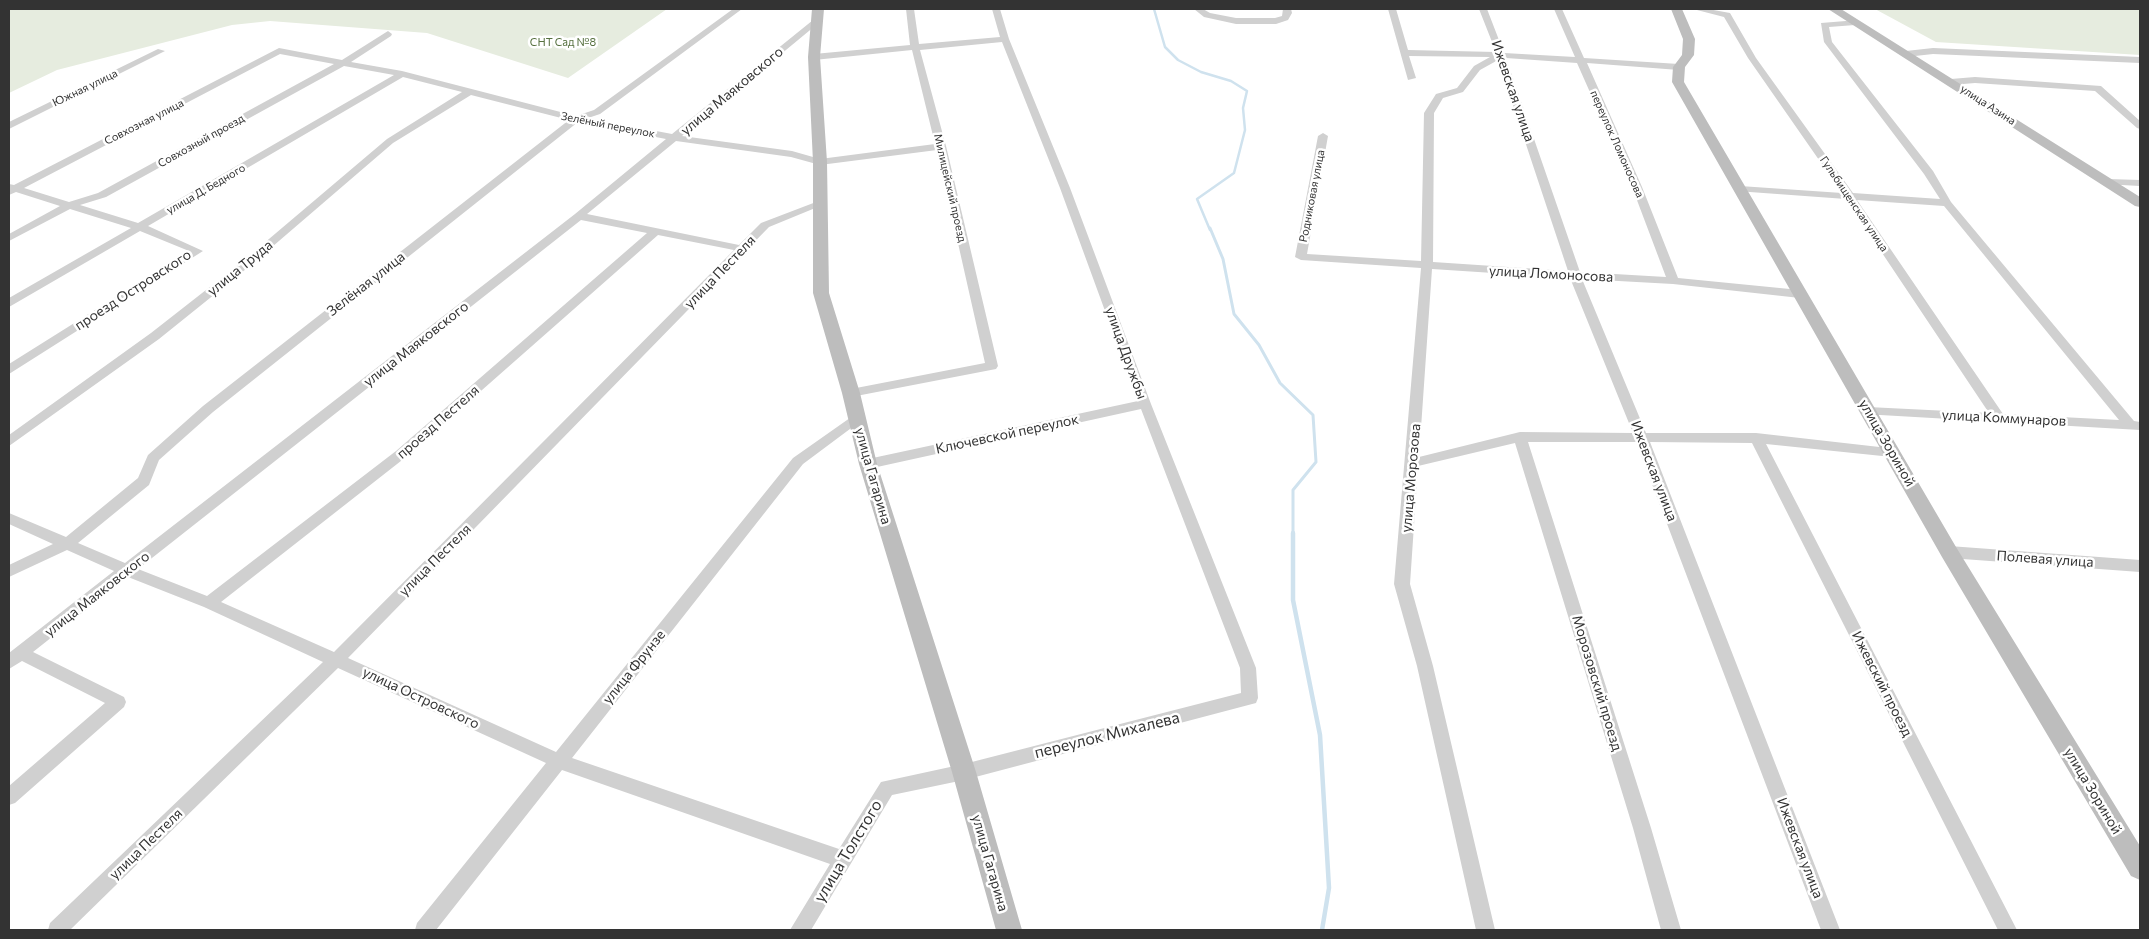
<!DOCTYPE html>
<meta charset="utf-8">
<style>
body{margin:0}
#map{position:relative;width:2149px;height:939px;overflow:hidden;background:#fff;font-family:Commissioner,sans-serif}
canvas{display:block}
.frame{position:absolute;inset:0;border:10px solid #333;pointer-events:none}
</style>
<div id="map">
<canvas width="2149" height="939"></canvas>
<div class="frame"></div>
</div>
<script>
const ctx = document.querySelector('canvas').getContext('2d');
ctx.lineJoin = 'round';
function fillPath(path, color) { ctx.fillStyle = color; ctx.fill(path, 'evenodd'); }
const shape = rows => new Path2D(rows.map(r => 'M' + r).join(''));
function strokePath(path, color, width, dash) { ctx.strokeStyle = color; ctx.lineWidth = width; ctx.lineCap = dash ? 'butt' : 'round'; ctx.setLineDash(dash || []); ctx.stroke(path); }
function label(font, color, halo, rows, align = 'center') {
  ctx.font = font + ' Commissioner,sans-serif'; ctx.lineWidth = 5; ctx.setLineDash([]); ctx.textBaseline = 'middle'; ctx.strokeStyle = halo; ctx.fillStyle = color; for (const [text, x, y, turn = 0] of rows) {
    ctx.save(); ctx.translate(x, y); ctx.rotate((+turn || 0) * Math.PI / 180); ctx.textAlign = isNaN(turn) ? turn : align; if (halo) ctx.strokeText(text, 0, 0); ctx.fillText(text, 0, 0); ctx.restore();
  }
}
fillPath(shape([
 [9,9,667,9,568,78,427,33,270,21,232,25,57,70,9,93],
 [1875,9,2140,9,2140,55,1936,42]
]), '#e6ecdf');
strokePath(shape([
 [1154,9,1165,47,1178,60,1201,72,1231,81,1247,91,1243,108,1245,130,1234,173,1197,199,1210,230]
]), '#cfe2ee', 2.5);
strokePath(shape([
 [1210,228,1223,259,1234,314,1259,345,1280,383,1313,415,1316,462,1293,490,1293,534]
]), '#cfe2ee', 3);
strokePath(shape([
 [1293,533,1293,600,1320,735,1329,888,1322,930]
]), '#cfe2ee', 4.5);
fillPath(shape([
 [733,9,742,9,600,114,588,118,672,134,818,16,822,19,821,21,682,136,792,151,820,159,935,144,912,50,814,60,810,57,814,54,910,45,906,9,914,9,919,44,1000,37,992,9,1000,9,1009,39,1070,188,1151,404,1256,668,1258,698,1256,703,964,780,892,795,811,930,790,930,830,864,562,770,436,930,415,930,417,923,546,763,338,668,70,930,48,930,50,923,323,662,204,607,128,577,33,652,124,697,126,702,124,707,15,803,9,805,9,786,105,703,22,661,9,669,9,653,114,571,67,550,9,577,9,565,53,544,9,524,9,513,66,537,138,478,148,455,203,406,569,120,471,95,393,143,251,265,159,339,9,446,9,435,151,333,243,261,387,139,462,92,403,77,148,226,203,251,9,374,9,364,189,251,140,231,9,307,9,298,131,228,70,209,9,241,9,234,60,206,16,192,9,195,9,184,14,185,279,48,342,60,388,31,392,34,391,36,351,62,402,71,576,116,594,110,733,9],
 [1002,42,1060,188,1138,401,868,459,861,464,868,469,1141,409,1240,668,1241,693,964,764,881,782,839,849,572,758,803,464,862,420,864,417,857,413,793,458,556,752,348,658,769,227,825,204,820,201,816,202,761,223,739,245,587,214,676,141,791,157,820,165,937,150,985,363,851,389,845,393,851,397,996,369,998,366,946,146,920,50,1002,42],
 [280,54,334,64,98,193,69,202,24,188,280,54],
 [344,66,394,75,138,223,80,205,106,197,344,66],
 [578,122,666,139,575,214,125,563,78,543,149,485,159,460,213,412,578,122],
 [581,220,647,233,396,451,207,596,138,569,581,220],
 [658,235,734,250,334,652,221,602,406,457,658,235],
 [1194,9,1203,9,1210,13,1236,18,1275,18,1282,16,1283,9,1291,9,1292,13,1288,20,1276,24,1236,24,1204,17,1194,9],
 [1388,9,1396,9,1408,50,1496,52,1479,9,1487,9,1504,53,1575,57,1554,9,1562,9,1584,58,1679,64,1683,67,1679,70,1587,63,1642,187,1678,278,1800,290,1806,294,1800,298,1673,284,1582,279,1646,433,1756,433,1897,449,1899,452,1897,455,1892,457,1766,444,2017,930,1998,930,1752,443,1650,442,1840,930,1821,930,1636,442,1528,442,1651,828,1681,930,1661,930,1633,828,1515,443,1418,466,1410,584,1433,666,1495,930,1476,930,1417,666,1394,584,1421,268,1301,260,1295,257,1318,136,1323,133,1328,136,1307,254,1421,261,1424,113,1436,94,1457,88,1474,66,1490,57,1409,56,1416,78,1408,80,1388,9],
 [1506,58,1577,63,1632,187,1666,277,1580,272,1506,58],
 [1498,60,1568,271,1433,262,1434,113,1443,98,1463,92,1480,70,1498,60],
 [1432,269,1570,278,1633,433,1520,432,1419,457,1432,269],
 [1693,9,1708,9,1730,13,1756,58,1853,193,1940,199,1924,174,1824,42,1821,23,1858,20,1858,24,1855,25,1829,27,1832,42,1933,171,1951,202,2134,421,2140,422,2140,430,1863,414,1861,411,1868,407,1989,413,1846,199,1736,191,1735,189,1740,186,1842,193,1748,58,1724,17,1693,9],
 [1857,200,1944,206,2119,420,2003,414,1857,200],
 [1933,48,2140,57,2140,63,1933,54,1906,57,1902,54,1906,51,1933,48],
 [158,49,165,51,9,129,9,122,158,49],
 [1975,77,2101,86,2140,121,2140,129,2137,128,2095,91,1975,83,1951,85,1946,82,1951,79,1975,77],
 [2108,179,2140,180,2140,186,2104,184,2103,182,2108,179],
 [1949,546,2140,560,2140,572,1949,558,1944,556,1942,552,1944,548,1949,546]
]), '#d0d0d0');
fillPath(shape([
 [812,9,824,9,820,57,827,162,829,293,860,393,877,464,976,772,1022,930,996,930,952,772,859,464,842,393,813,293,813,162,808,57,812,9],
 [1671,9,1682,9,1695,39,1694,55,1685,67,1684,82,1956,547,2140,846,2140,880,2131,876,1942,557,1672,82,1673,67,1682,55,1683,39,1671,9],
 [1828,9,1841,9,2140,197,2140,207,2135,206,1828,9]
]), '#bdbdbd');
label('11px', '#56703f', '#fff', [
 ["СНТ Сад №8",563,42]
]);
label('11px', '#333', '#fff', [
 ["Южная улица",85,88,-26],
 ["улица Азина",1988,105,33],
 ["Совхозная улица",144,122,-27],
 ["Зелёный переулок",608,125,11],
 ["Совхозный проезд",201,141,-29],
 ["переулок Ломоносова",1617,144,66],
 ["Милицейский проезд",950,188,77],
 ["улица Д. Бедного",206,189,-30],
 ["Родниковая улица",1312,196,-79],
 ["Гульбищенская улица",1854,204,56]
]);
label('14px', '#333', '#fff', [
 ["улица Маяковского",732,91,-40],
 ["Ижевская улица",1513,91,71],
 ["улица Труда",240,268,-39],
 ["улица Пестеля",720,272,-46],
 ["улица Ломоносова",1551,274,3],
 ["Зелёная улица",366,284,-38],
 ["проезд Островского",133,290,-33],
 ["улица Маяковского",416,344,-38],
 ["улица Дружбы",1126,353,70],
 ["улица Коммунаров",2004,418,3],
 ["проезд Пестеля",438,422,-41],
 ["Ключевской переулок",1007,434,-12],
 ["улица Зориной",1887,443,60],
 ["Ижевская улица",1654,471,69],
 ["улица Гагарина",873,476,74],
 ["улица Морозова",1411,478,-85],
 ["Полевая улица",2045,559,4],
 ["улица Пестеля",435,560,-45],
 ["улица Маяковского",97,594,-38],
 ["улица Фрунзе",634,667,-51],
 ["Морозовский проезд",1597,683,73],
 ["Ижевский проезд",1882,684,63],
 ["улица Островского",421,698,25],
 ["улица Зориной",2093,791,59],
 ["улица Пестеля",146,844,-44],
 ["Ижевская улица",1800,848,69],
 ["улица Гагарина",990,863,74]
]);
label('16px', '#333', '#fff', [
 ["переулок Михалева",1107,735,-14],
 ["улица Толстого",848,851,-59]
]);
</script>
